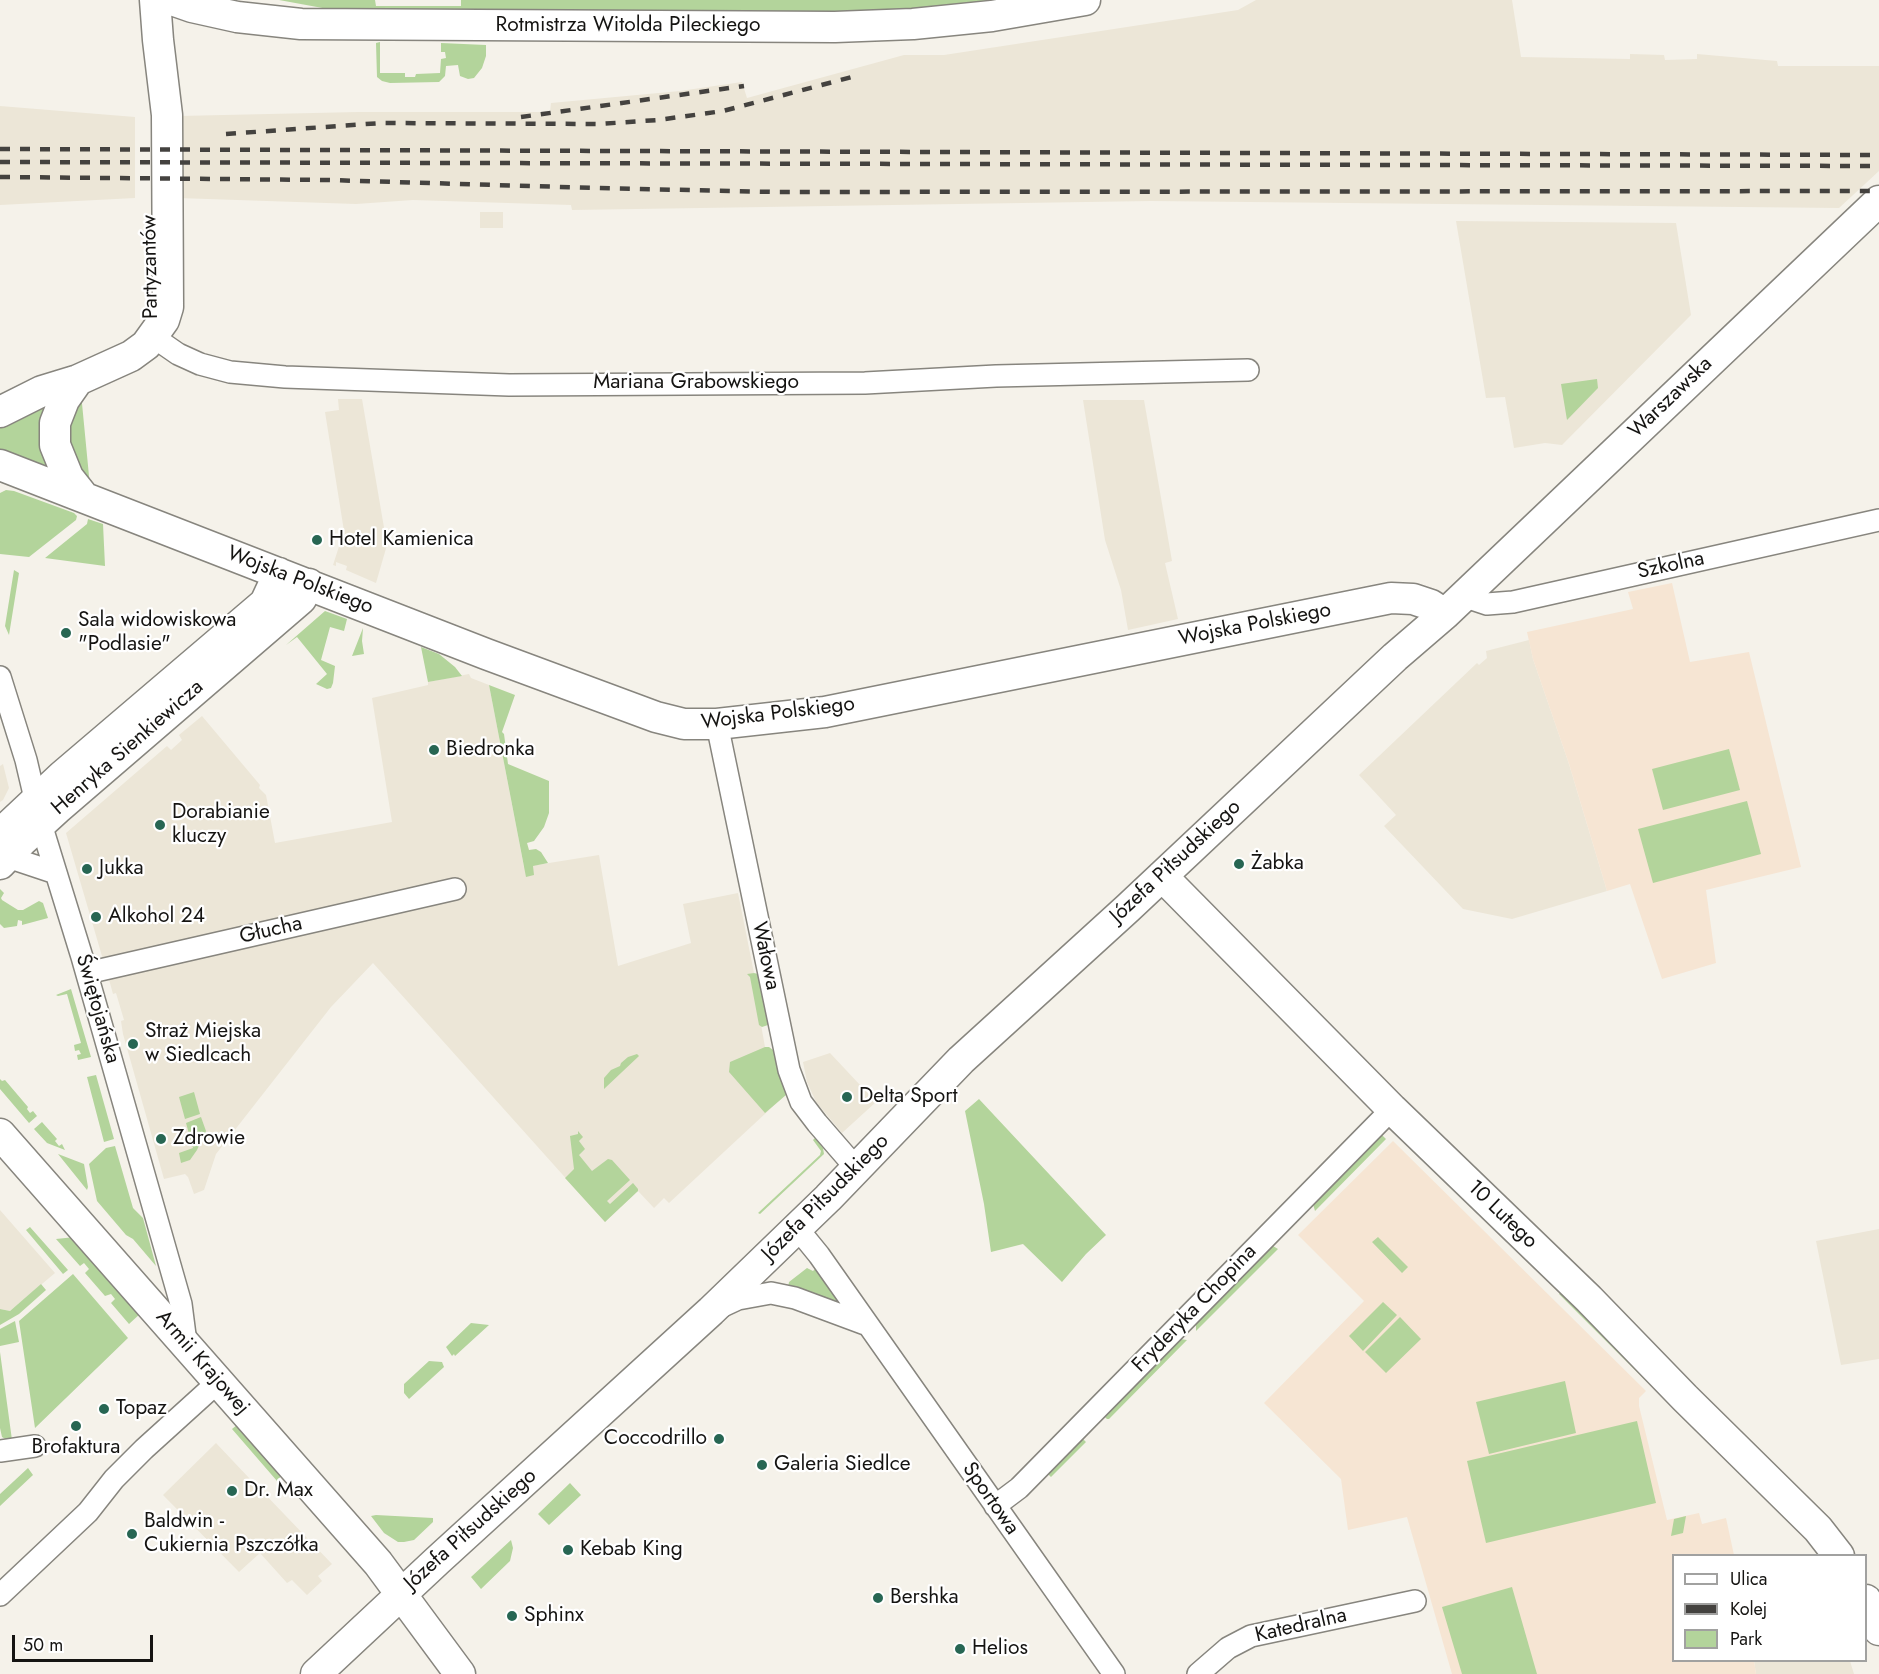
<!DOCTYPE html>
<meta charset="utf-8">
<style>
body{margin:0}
#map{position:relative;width:1879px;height:1674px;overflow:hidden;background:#f5f2ea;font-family:Jost,sans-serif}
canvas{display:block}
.legend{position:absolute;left:1672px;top:1554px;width:195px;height:108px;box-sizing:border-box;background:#fff;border:2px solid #a1a1a0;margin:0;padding:8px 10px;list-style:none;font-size:18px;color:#151412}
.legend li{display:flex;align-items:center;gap:12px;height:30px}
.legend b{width:30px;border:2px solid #a1a1a0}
.scale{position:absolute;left:12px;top:1635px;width:141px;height:27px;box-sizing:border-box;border:3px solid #151412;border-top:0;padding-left:8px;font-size:18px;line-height:21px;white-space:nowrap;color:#151412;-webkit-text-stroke:4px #fff;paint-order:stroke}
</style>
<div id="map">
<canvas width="1879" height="1674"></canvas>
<ul class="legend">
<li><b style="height:8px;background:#fff"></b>Ulica</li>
<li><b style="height:8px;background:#44423f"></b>Kolej</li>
<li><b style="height:16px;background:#b3d49b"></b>Park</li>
</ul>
<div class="scale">50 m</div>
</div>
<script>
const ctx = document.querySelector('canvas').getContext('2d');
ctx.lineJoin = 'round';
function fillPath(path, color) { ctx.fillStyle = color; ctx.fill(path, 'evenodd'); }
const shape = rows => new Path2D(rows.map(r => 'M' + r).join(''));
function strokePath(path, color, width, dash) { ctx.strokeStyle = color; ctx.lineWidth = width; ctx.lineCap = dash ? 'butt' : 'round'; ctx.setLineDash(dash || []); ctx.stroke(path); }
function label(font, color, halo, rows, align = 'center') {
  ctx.font = font + ' Jost,sans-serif'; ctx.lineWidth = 4.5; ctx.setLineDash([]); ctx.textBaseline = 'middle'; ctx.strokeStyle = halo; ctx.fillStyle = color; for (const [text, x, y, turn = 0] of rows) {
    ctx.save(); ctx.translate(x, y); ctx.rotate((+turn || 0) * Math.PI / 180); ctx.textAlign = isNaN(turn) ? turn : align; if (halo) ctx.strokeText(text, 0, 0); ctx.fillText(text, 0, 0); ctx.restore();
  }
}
fillPath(shape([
 [1256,0,1512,0,1521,57,1630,59,1630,54,1664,55,1665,60,1697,59,1697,54,1777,61,1778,66,1879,66,1879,171,1839,208,1151,201,572,210,571,205,413,200,356,204,178,198,179,116,358,112,550,112,551,103,680,91,742,82,747,98,904,55,944,55,1238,10],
 [0,106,135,117,135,198,0,205],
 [480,212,503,212,503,228,480,228],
 [1456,221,1676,223,1691,315,1562,445,1545,443,1514,448,1505,397,1486,398],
 [338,399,362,399,387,545,376,583,346,570,347,566,336,562,336,566,333,565,344,531,325,412,339,410],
 [1083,400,1144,400,1172,561,1165,563,1178,619,1128,630,1121,590,1105,540],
 [1529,640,1533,659,1569,764,1607,891,1512,919,1463,909,1384,826,1396,815,1359,775,1477,663,1479,665,1487,658,1486,651],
 [469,674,471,678,489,685,524,867,599,855,618,966,691,943,683,904,738,893,754,973,752,974,765,1047,781,1099,669,1203,664,1198,654,1208,638,1191,605,1222,373,963,331,1007,216,1154,204,1190,194,1194,188,1177,185,1174,164,1179,123,1034,121,1021,124,1020,116,993,113,994,107,972,457,894,464,881,104,963,66,833,167,746,171,750,182,740,179,735,202,716,260,785,259,788,266,795,275,843,392,822,372,698,428,685,428,682],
 [3,764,9,788,3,800,0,802,0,766],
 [830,1053,876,1102,842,1133,816,1102,807,1082,803,1062],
 [0,1210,55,1273,10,1311,0,1309],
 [1879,1229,1879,1359,1841,1365,1816,1241],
 [216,1443,250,1479,248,1481,252,1486,255,1484,261,1490,332,1564,318,1576,322,1581,307,1595,292,1580,287,1583,260,1553,239,1572,163,1495],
 [1754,1661,1850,1661,1854,1674,1756,1674]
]), '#ece6d7');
fillPath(shape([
 [1672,583,1690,662,1749,652,1801,867,1706,890,1716,963,1662,979,1630,884,1607,891,1569,764,1533,659,1527,632,1633,609,1628,592],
 [1393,1141,1646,1391,1639,1398,1639,1406,1667,1520,1699,1513,1702,1524,1726,1518,1734,1555,1674,1556,1674,1660,1754,1661,1756,1674,1452,1674,1407,1517,1348,1530,1341,1479,1264,1403,1364,1301,1298,1235]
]), '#f6e5d3');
fillPath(shape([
 [279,0,375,0,376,6,461,6,461,0,1019,0,845,15,328,9],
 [380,42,380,73,405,73,405,77,415,77,416,74,440,73,441,59,446,58,445,52,441,52,441,43,486,45,486,56,482,68,474,78,468,79,460,76,458,65,446,66,445,76,439,82,390,83,382,81,377,77,376,43],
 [1597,379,1598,388,1567,420,1561,384],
 [81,393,89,476,90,483,81,478,62,425],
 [53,399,53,471,0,450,0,428],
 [6,490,14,491,74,513,77,516,76,520,29,557,0,554,0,493],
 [88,519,103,524,105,566,45,558,87,524],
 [14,570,19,573,9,635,5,626],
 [325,611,347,619,344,631,330,627,321,660,335,666,333,683,331,688,327,689,316,684,327,674,297,637,286,645],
 [363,628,362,641,364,654,352,656],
 [421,647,439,654,455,667,462,676,428,682],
 [489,685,515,695,502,732,504,734,508,764,549,781,549,813,544,827,534,841,527,843,529,850,536,849,541,852,548,863,533,866,534,875,526,877],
 [1729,749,1740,790,1663,810,1652,769],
 [1747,801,1761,854,1653,883,1638,829],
 [0,889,4,893,1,898,2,900,18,910,23,910,39,901,43,903,48,918,22,925,22,921,18,920,17,926,4,928,0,924],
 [754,973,758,974,768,1025,762,1027,759,1025,750,977,747,974],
 [71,989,91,1057,78,1060,77,1055,81,1054,79,1050,75,1051,74,1045,81,1043,67,994,58,996,56,995],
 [765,1047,769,1047,773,1050,778,1069,786,1095,765,1113,729,1072,730,1062],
 [637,1054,639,1056,604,1089,604,1078,611,1070,620,1066,621,1063,628,1057],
 [96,1075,114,1139,104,1142,87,1077],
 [0,1079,2,1081,5,1080,28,1107,27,1109,30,1113,33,1111,37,1116,29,1123,0,1089],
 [194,1092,200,1114,185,1119,179,1097],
 [979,1099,1106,1235,1086,1254,1062,1282,1023,1244,991,1252,984,1204,965,1111],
 [201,1117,206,1131,197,1150,190,1160,181,1163,179,1153,193,1148,186,1123],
 [42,1122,57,1139,55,1141,59,1146,62,1144,65,1150,47,1143,34,1129],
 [578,1131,583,1137,579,1141,585,1149,579,1155,592,1171,608,1159,612,1160,630,1180,607,1201,610,1204,633,1183,638,1189,638,1191,605,1222,565,1178,574,1169,570,1136,578,1134],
 [1380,1133,1386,1139,1315,1211,1313,1204],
 [815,1138,823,1148,824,1154,760,1214,758,1213,820,1155,821,1151,813,1140],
 [115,1146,133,1208,143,1218,156,1266,133,1239,126,1235,97,1201,89,1164,106,1148],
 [58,1154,84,1164,88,1187,87,1190],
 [30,1227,68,1270,63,1274,26,1230],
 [75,1237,141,1313,129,1324,111,1303,115,1299,111,1294,105,1296,85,1273,89,1269,84,1263,80,1266,56,1239],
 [1378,1237,1408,1267,1402,1273,1372,1242],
 [1273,1246,1278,1249,1196,1331,1196,1322,1268,1247],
 [807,1268,813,1271,815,1269,837,1296,839,1300,837,1303,788,1288,789,1282],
 [73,1274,128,1338,35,1428,19,1321],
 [41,1284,46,1290,19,1314,0,1325,0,1309,10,1311],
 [1562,1291,1668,1396,1664,1399,1559,1294],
 [1383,1302,1397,1315,1363,1351,1349,1336],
 [1400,1317,1421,1339,1386,1373,1365,1352],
 [15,1321,19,1342,0,1346,0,1329],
 [471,1323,489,1325,455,1356,454,1354,452,1356,446,1347],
 [1180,1339,1187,1340,1109,1419,1107,1419,1104,1416],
 [0,1352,12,1440,7,1440,2,1437,0,1428],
 [429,1361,442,1362,444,1367,409,1399,404,1393,404,1384],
 [1565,1381,1576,1433,1489,1454,1476,1402],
 [1637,1421,1656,1503,1486,1543,1467,1461],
 [237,1425,281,1476,277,1481,232,1429],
 [1079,1438,1083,1439,1086,1442,1051,1477,1046,1472],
 [28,1468,33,1475,0,1506,0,1494],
 [570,1483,581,1495,549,1525,538,1514],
 [376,1515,433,1518,433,1522,414,1540,404,1542,398,1542,384,1533,371,1516],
 [1686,1516,1683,1533,1671,1536,1674,1519],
 [511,1540,513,1548,510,1561,481,1589,471,1577],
 [1512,1587,1537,1674,1462,1674,1442,1607]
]), '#b3d49b');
const street = shape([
 [152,336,178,354,200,364,230,372,285,377,509,385,865,383,996,376,1248,370],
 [1463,596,1487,604,1513,602,1879,520],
 [0,677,26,760,41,824,82,957,181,1304,186,1343],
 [717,724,789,1070,801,1102,817,1123,856,1168],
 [8,857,56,873],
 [87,973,455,889],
 [797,1228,819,1255,1114,1674],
 [723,1306,738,1299,771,1293,795,1298,865,1324],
 [0,1451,35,1446],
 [995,1506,1019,1488,1392,1109],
 [0,1595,88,1512,114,1479,144,1449,218,1382],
 [1198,1674,1228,1648,1251,1636,1415,1601]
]);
const secondary = shape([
 [172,0,192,7,237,17,301,24,835,27,913,24,992,16,1085,0],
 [78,380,64,400,55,423,55,445,68,477,83,496],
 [0,412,42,391,78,380,131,356,146,345,164,320,168,307,167,115,158,40,155,0],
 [0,465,486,654,656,717,684,724,717,724,825,712,1391,598,1413,599,1431,605,1445,614],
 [0,834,62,776,265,603,279,573],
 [0,864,22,841,57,809,301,599,309,584],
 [1162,876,1392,1109,1589,1299,1685,1398,1818,1529,1839,1556],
 [0,1134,378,1563,460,1674],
 [1866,1600,1879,1630],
 [316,1674,438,1560,711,1311,828,1198,961,1060,1128,908,1395,657,1445,614,1879,201]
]);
strokePath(street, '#87857e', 24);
strokePath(secondary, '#87857e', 33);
strokePath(street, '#fff', 21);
strokePath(secondary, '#fff', 30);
strokePath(shape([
 [521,117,744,86],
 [226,134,381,123,599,124,658,120,723,111,852,77],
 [0,149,1879,155],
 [0,162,1879,166],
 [0,177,328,180,596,188,776,192,1879,191]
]), '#44423f', 4.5, [10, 10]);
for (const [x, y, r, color] of [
 [317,540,6,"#276653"],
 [66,633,6,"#276653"],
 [434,750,6,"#276653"],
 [160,825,6,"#276653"],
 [1239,864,6,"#276653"],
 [87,869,6,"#276653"],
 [96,917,6,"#276653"],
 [133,1044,6,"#276653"],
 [847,1097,6,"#276653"],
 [161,1139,6,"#276653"],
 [104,1409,6,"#276653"],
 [76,1426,6,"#276653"],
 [719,1439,6,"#276653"],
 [762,1465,6,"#276653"],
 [232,1491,6,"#276653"],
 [132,1534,6,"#276653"],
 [568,1550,6,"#276653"],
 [878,1598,6,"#276653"],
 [512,1616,6,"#276653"],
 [960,1649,6,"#276653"]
]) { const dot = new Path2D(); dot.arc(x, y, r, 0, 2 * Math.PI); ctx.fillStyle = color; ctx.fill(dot); strokePath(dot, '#fff', 2); }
label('21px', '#151412', '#fff', [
 ["Rotmistrza Witolda Pileckiego",628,26],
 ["Partyzantów",151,267,-91],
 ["Mariana Grabowskiego",696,383],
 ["Warszawska",1671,398,-44],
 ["Szkolna",1671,566,-12],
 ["Wojska Polskiego",300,581,21],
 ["Wojska Polskiego",1255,625,-11],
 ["Wojska Polskiego",778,714,-7],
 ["Henryka Sienkiewicza",128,748,-41],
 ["Józefa Piłsudskiego",1176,862,-43],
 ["Głucha",271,931,-13],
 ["Wałowa",765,956,78],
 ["Świętojańska",97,1009,74],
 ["Józefa Piłsudskiego",826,1198,-45],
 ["10 Lutego",1502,1215,44],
 ["Fryderyka Chopina",1195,1309,-46],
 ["Armii Krajowej",202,1363,49],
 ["Sportowa",990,1499,55],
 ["Józefa Piłsudskiego",471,1530,-42],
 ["Katedralna",1301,1626,-13]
]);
label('21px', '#151412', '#fff', [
 ["Hotel Kamienica",329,540],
 ["Sala widowiskowa",78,621],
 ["\"Podlasie\"",78,645],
 ["Biedronka",446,750],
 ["Dorabianie",172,813],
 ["kluczy",172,837],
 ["Żabka",1251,864],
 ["Jukka",99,869],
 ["Alkohol 24",108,917],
 ["Straż Miejska",145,1032],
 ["w Siedlcach",145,1056],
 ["Delta Sport",859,1097],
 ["Zdrowie",173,1139],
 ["Topaz",116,1409],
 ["Coccodrillo",707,1439,"right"],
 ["Brofaktura",76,1448,"center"],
 ["Galeria Siedlce",774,1465],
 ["Dr. Max",244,1491],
 ["Baldwin -",144,1522],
 ["Cukiernia Pszczółka",144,1546],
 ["Kebab King",580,1550],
 ["Bershka",890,1598],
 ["Sphinx",524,1616],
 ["Helios",972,1649]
], 'left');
</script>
